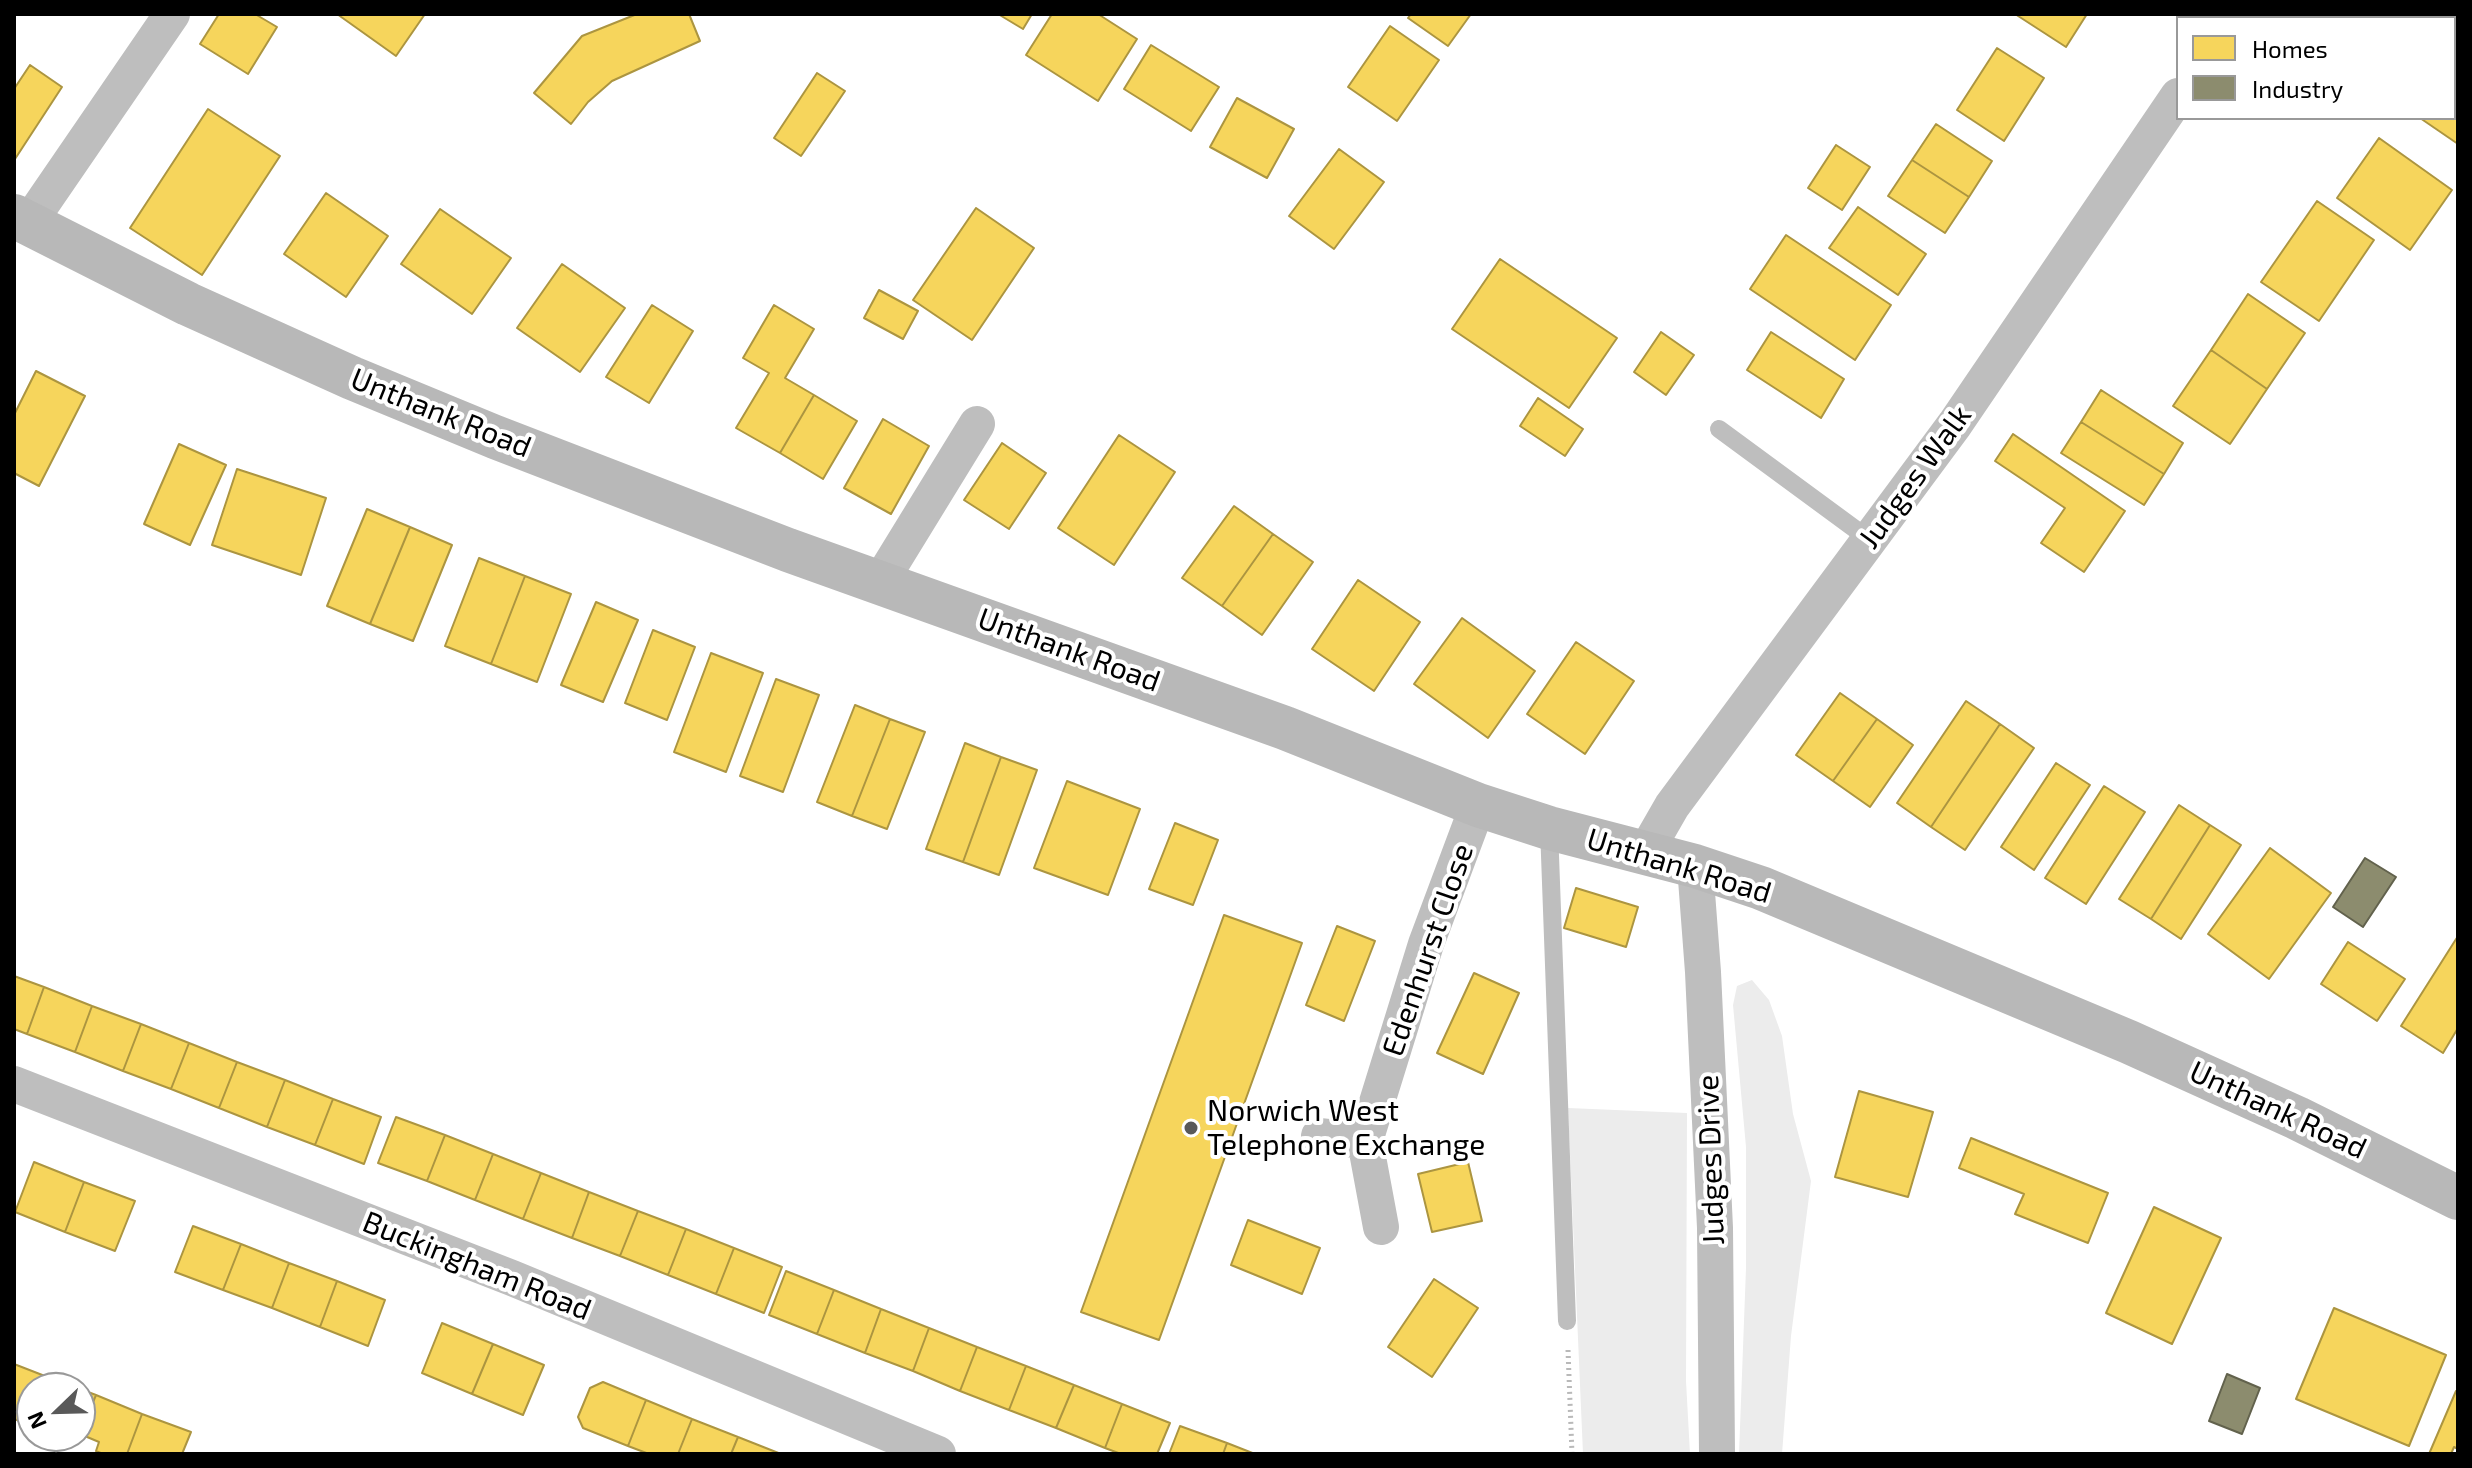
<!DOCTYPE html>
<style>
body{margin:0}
#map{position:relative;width:2472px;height:1468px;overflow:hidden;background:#fff;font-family:"Exo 2",sans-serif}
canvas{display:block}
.frame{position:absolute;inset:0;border:16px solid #000;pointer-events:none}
.legend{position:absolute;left:2176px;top:16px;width:280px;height:104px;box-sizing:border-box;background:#fff;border:2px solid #999;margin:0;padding:10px 14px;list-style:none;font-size:24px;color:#000}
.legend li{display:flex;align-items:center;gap:16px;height:40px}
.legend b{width:40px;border:2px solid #999}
.north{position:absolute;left:16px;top:1372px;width:80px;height:80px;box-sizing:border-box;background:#fff;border:2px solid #999;border-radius:50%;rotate:247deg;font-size:22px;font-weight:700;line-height:32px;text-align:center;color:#000}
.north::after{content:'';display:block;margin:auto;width:28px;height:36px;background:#595959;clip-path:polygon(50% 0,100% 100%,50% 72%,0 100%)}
</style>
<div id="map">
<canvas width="2472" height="1468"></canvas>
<div class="frame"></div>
<ul class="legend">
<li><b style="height:22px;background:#f6d55c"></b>Homes</li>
<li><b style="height:22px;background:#8c8c6e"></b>Industry</li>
</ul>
<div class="north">N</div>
</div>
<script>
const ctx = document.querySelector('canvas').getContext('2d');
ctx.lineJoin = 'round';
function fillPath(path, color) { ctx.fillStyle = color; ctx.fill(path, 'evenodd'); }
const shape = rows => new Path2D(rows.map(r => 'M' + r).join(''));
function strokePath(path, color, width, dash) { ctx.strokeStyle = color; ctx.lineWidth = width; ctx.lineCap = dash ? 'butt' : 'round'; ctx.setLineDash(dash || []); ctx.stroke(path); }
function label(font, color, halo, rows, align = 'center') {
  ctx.font = font + ' "Exo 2",sans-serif'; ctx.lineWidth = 8; ctx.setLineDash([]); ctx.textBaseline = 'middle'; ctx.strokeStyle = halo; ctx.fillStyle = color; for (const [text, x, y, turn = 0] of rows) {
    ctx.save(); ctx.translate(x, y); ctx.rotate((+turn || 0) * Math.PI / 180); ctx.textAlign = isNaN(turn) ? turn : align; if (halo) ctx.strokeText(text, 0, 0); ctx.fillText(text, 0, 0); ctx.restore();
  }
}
fillPath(shape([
 [1752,980,1769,1000,1782,1036,1793,1114,1811,1181,1791,1336,1782,1454,1739,1454,1746,1268,1746,1147,1733,1005,1737,986],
 [1568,1108,1687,1113,1686,1381,1690,1454,1583,1454]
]), '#ececec');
const homes = shape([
 [219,14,255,14,277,27,248,74,200,44,219,14],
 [337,14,425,14,396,56,337,14],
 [637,14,689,14,700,41,612,81,588,102,571,124,534,93,582,36,637,14],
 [998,14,1032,14,1023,29,998,14],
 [1052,14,1098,14,1137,39,1098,101,1026,55,1052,14],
 [1411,14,1471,14,1448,46,1408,18,1411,14],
 [2015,14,2087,14,2066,47,2015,14],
 [1390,26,1439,60,1397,121,1348,87,1390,26],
 [1151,45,1219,87,1191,131,1124,89,1151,45],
 [1997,48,2044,78,2004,141,1957,110,1997,48],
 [2454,54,2458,57,2458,144,2420,118,2454,118,2454,54],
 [30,65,62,87,15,159,14,89,30,65],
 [817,73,845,91,801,156,774,138,817,73],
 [1237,98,1294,129,1267,178,1210,147,1237,98],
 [208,109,280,156,202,275,130,228,208,109],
 [1936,124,1992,161,1969,197,1912,160,1936,124],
 [2379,138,2452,190,2410,250,2337,198,2379,138],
 [1836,145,1870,167,1842,210,1808,188,1836,145],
 [1339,149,1384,182,1334,249,1289,216,1339,149],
 [1912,160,1969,197,1945,233,1888,196,1912,160],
 [326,193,388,236,346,297,284,254,326,193],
 [2317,201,2374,240,2319,321,2261,282,2317,201],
 [1858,207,1926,254,1898,295,1829,248,1858,207],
 [976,208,1034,248,972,340,913,300,976,208],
 [440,209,511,258,472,314,401,264,440,209],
 [1786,235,1891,305,1855,360,1750,289,1786,235],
 [1500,259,1617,338,1569,408,1452,329,1500,259],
 [562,264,625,308,580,372,517,328,562,264],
 [879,290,918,311,903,339,864,318,879,290],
 [2248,294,2305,333,2267,389,2211,350,2248,294],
 [652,305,693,331,649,403,606,377,652,305],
 [774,305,814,329,785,378,814,395,780,453,736,428,769,373,743,358,774,305],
 [1661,332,1694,355,1666,395,1634,372,1661,332],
 [1771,332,1844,379,1821,418,1747,370,1771,332],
 [2211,350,2267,389,2230,444,2173,406,2211,350],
 [36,371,85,396,39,486,14,473,14,415,36,371],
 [2101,390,2183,443,2164,474,2081,422,2101,390],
 [814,395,857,421,823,479,780,453,814,395],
 [1538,398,1583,429,1565,456,1520,426,1538,398],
 [883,419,929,446,891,514,844,488,883,419],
 [2081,422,2164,474,2144,505,2061,453,2081,422],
 [2013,434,2125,511,2084,572,2041,543,2065,508,1995,461,2013,434],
 [1119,435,1175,472,1114,565,1058,528,1119,435],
 [1002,443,1046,473,1009,529,964,500,1002,443],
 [179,444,226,465,190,545,144,524,179,444],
 [237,469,326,498,301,575,212,545,237,469],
 [1234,506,1273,534,1222,606,1182,578,1234,506],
 [367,509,410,527,370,624,327,606,367,509],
 [410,527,452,545,413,641,370,624,410,527],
 [1273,534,1313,562,1262,635,1222,606,1273,534],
 [479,558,525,576,491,664,445,646,479,558],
 [525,576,571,594,537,682,491,664,525,576],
 [1358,580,1420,622,1374,691,1312,649,1358,580],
 [596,602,638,620,603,702,561,685,596,602],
 [1462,618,1535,671,1488,738,1414,684,1462,618],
 [653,630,695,647,667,720,625,703,653,630],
 [1576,642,1634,681,1585,754,1527,714,1576,642],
 [711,653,763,673,726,772,674,752,711,653],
 [776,679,819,695,783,792,740,776,776,679],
 [1840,693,1877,719,1833,781,1796,755,1840,693],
 [1966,701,2000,724,1931,827,1897,803,1966,701],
 [855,705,890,719,852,816,817,802,855,705],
 [890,719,925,732,887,829,852,816,890,719],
 [1877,719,1913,745,1870,807,1833,781,1877,719],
 [2000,724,2034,748,1965,850,1931,827,2000,724],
 [965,743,1001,757,963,862,926,849,965,743],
 [1001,757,1037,770,999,875,963,862,1001,757],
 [2056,763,2090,785,2034,870,2001,847,2056,763],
 [1067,781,1140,809,1108,895,1034,868,1067,781],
 [2104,786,2145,812,2086,904,2045,878,2104,786],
 [2179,805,2210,825,2151,919,2119,899,2179,805],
 [1175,823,1218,840,1193,905,1149,889,1175,823],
 [2210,825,2241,845,2181,939,2151,919,2210,825],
 [2270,848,2331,893,2269,979,2208,934,2270,848],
 [1576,888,1638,907,1626,947,1564,928,1576,888],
 [1224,915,1302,943,1159,1340,1081,1312,1224,915],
 [1337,926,1375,941,1344,1021,1306,1005,1337,926],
 [2458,936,2458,1028,2443,1053,2401,1026,2458,936],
 [2348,942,2405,979,2377,1021,2321,984,2348,942],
 [1474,973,1519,993,1483,1074,1437,1053,1474,973],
 [14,976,44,987,27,1034,14,1029,14,976],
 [44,987,92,1006,75,1052,27,1034,44,987],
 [92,1006,141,1024,123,1071,75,1052,92,1006],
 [141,1024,189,1043,171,1089,123,1071,141,1024],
 [189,1043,237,1062,219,1108,171,1089,189,1043],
 [237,1062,285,1080,267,1127,219,1108,237,1062],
 [285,1080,333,1099,315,1145,267,1127,285,1080],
 [1859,1091,1933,1112,1908,1197,1835,1177,1859,1091],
 [333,1099,381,1117,364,1164,315,1145,333,1099],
 [396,1117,445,1135,427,1181,378,1163,396,1117],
 [445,1135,493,1154,475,1200,427,1181,445,1135],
 [1971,1138,2108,1193,2088,1243,2015,1214,2024,1194,1959,1168,1971,1138],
 [493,1154,541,1173,523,1219,475,1200,493,1154],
 [34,1162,84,1182,65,1232,15,1212,34,1162],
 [1468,1162,1482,1221,1432,1232,1418,1174,1468,1162],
 [541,1173,589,1192,572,1238,523,1219,541,1173],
 [84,1182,135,1201,115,1251,65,1232,84,1182],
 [589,1192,638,1211,620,1256,572,1238,589,1192],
 [2154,1207,2221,1238,2172,1344,2106,1313,2154,1207],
 [638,1211,686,1229,668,1275,620,1256,638,1211],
 [1248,1220,1320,1248,1302,1294,1231,1265,1248,1220],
 [193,1226,241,1244,223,1290,175,1272,193,1226],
 [686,1229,734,1248,716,1294,668,1275,686,1229],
 [241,1244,289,1263,272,1308,223,1290,241,1244],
 [734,1248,782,1267,764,1313,716,1294,734,1248],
 [289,1263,337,1281,320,1327,272,1308,289,1263],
 [786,1271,834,1290,817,1334,769,1315,786,1271],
 [1434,1279,1478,1308,1432,1377,1388,1347,1434,1279],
 [337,1281,385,1300,368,1346,320,1327,337,1281],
 [834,1290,881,1309,865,1353,817,1334,834,1290],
 [2334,1308,2446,1355,2409,1446,2296,1399,2334,1308],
 [881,1309,929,1328,913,1371,865,1353,881,1309],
 [442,1323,493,1344,472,1394,422,1373,442,1323],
 [929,1328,977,1347,960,1391,913,1371,929,1328],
 [493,1344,544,1365,523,1415,472,1394,493,1344],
 [977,1347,1026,1366,1009,1410,960,1391,977,1347],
 [14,1364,50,1378,46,1388,32,1388,31,1425,14,1419,14,1364],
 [1026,1366,1074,1385,1056,1428,1009,1410,1026,1366],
 [50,1378,76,1388,46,1388,50,1378],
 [603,1382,646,1400,628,1446,583,1428,578,1417,590,1388,603,1382],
 [1074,1385,1122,1404,1105,1448,1056,1428,1074,1385],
 [80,1389,96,1395,80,1434,80,1389],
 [2456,1391,2458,1392,2458,1449,2454,1447,2451,1454,2429,1454,2456,1391],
 [96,1395,142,1414,127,1454,103,1454,96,1451,99,1442,80,1434,96,1395],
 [646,1400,692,1419,678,1454,649,1454,628,1446,646,1400],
 [1122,1404,1170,1423,1157,1454,1121,1454,1105,1448,1122,1404],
 [142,1414,191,1432,182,1454,127,1454,142,1414],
 [692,1419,738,1437,731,1454,678,1454,692,1419],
 [1180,1426,1227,1443,1223,1454,1169,1454,1180,1426],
 [738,1437,781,1454,731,1454,738,1437],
 [1227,1443,1255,1454,1223,1454,1227,1443]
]);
fillPath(homes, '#f6d55c');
strokePath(homes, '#ac9540', 2);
const industry = shape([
 [2365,858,2396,877,2363,927,2333,907,2365,858],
 [2227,1374,2260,1388,2242,1434,2209,1421,2227,1374]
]);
fillPath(industry, '#8c8c6e');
strokePath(industry, '#62624d', 2);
strokePath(shape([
 [1568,1350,1572,1454]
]), '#b9b9b9', 5, [2, 4]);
strokePath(shape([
 [1719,429,1870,540],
 [1549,828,1567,1321]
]), '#bebebe', 18);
strokePath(shape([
 [2231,18,2234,14],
 [28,224,172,14],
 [880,582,977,424],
 [1645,853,1672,806,1955,424,2178,96],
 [1695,866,1703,972,1715,1228,1717,1454],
 [14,1084,512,1278,938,1454],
 [1319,1136,1365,1141],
 [1381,1227,1365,1141,1426,944,1478,805]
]), '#bebebe', 36);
strokePath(shape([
 [14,216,188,304,352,378,495,437,788,550,1285,728,1478,805,1549,828,1695,866,1761,888,2129,1042,2297,1118,2458,1198]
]), '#b8b8b8', 44);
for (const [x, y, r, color] of [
 [1191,1128,8,"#595959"]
]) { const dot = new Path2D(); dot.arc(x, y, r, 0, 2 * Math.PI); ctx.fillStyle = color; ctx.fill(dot); strokePath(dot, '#fff', 3); }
label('30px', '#000', '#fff', [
 ["Unthank Road",441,413,22],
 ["Judges Walk",1915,477,-54],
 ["Unthank Road",1069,650,20],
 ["Unthank Road",1679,866,17],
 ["Edenhurst Close",1428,950,-71],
 ["Unthank Road",2278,1110,25],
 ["Judges Drive",1711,1160,-92],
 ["Buckingham Road",477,1266,22]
]);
label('30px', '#000', '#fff', [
 ["Norwich West",1207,1111],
 ["Telephone Exchange",1207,1145]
], 'left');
</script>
